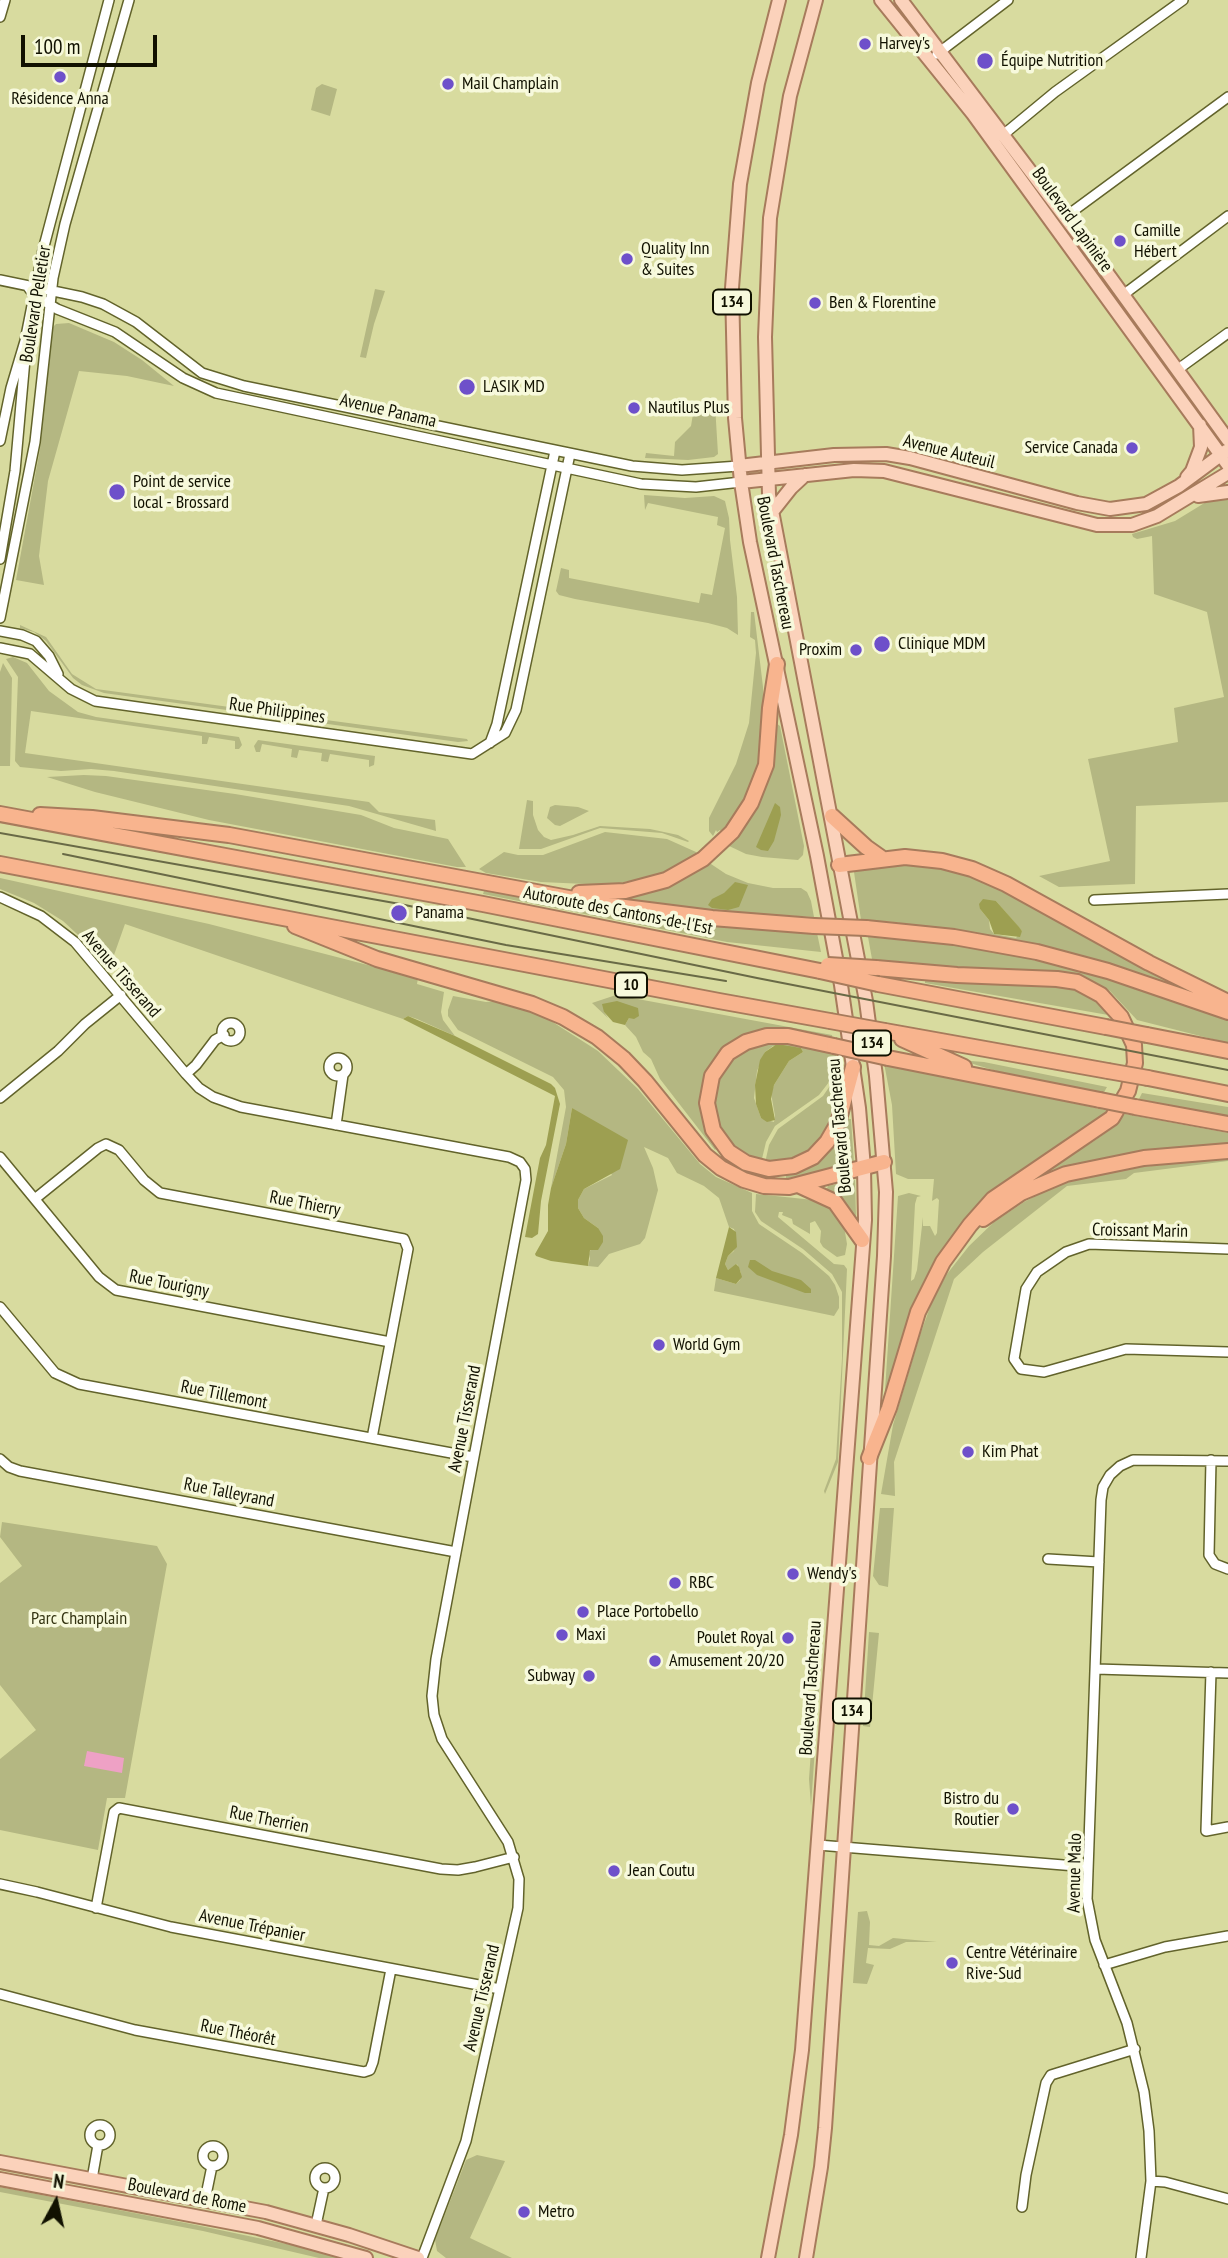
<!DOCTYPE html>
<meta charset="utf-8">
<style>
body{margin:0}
#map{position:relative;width:1228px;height:2258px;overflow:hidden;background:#d8db9f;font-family:"PT Sans Narrow",sans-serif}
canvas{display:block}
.north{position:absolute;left:21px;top:2167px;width:70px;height:70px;-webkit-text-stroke:5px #f7f9dc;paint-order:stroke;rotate:8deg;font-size:19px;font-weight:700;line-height:28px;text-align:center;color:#110}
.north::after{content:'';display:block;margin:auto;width:24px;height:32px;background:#110;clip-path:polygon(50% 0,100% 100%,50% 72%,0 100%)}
.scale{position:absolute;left:21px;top:35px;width:136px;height:32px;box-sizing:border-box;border:4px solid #110;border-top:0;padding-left:9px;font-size:21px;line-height:24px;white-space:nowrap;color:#110;-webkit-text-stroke:5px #f7f9dc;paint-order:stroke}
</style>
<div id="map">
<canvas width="1228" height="2258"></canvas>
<div class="north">N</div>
<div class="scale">100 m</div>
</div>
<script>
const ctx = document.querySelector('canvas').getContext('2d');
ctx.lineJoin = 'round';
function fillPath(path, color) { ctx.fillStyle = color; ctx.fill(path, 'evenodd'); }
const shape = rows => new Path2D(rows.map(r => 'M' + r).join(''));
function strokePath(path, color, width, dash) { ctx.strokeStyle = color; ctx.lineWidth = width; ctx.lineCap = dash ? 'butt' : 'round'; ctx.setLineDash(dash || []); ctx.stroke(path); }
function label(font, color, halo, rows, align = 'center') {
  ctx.font = font + ' "PT Sans Narrow",sans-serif'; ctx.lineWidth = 7; ctx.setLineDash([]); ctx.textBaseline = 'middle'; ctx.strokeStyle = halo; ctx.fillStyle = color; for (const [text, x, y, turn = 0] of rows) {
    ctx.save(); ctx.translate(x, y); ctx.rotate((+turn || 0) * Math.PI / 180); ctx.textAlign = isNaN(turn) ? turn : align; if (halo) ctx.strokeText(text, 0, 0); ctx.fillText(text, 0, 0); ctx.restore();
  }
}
fillPath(shape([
 [322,84,337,89,330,116,311,110,316,88],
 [375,289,385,291,374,324,366,358,360,357],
 [69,323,114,342,142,360,174,386,127,376,79,371,48,481,39,556,44,585,16,580,40,449,52,328,56,324],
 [695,402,715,405,718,454,714,457,688,460,645,458,646,453,674,456,675,442,691,426],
 [644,495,685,498,714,496,725,501,729,518,730,540,737,597,738,635,727,628,708,623,575,599,559,595,556,591,561,568,569,570,569,578,699,603,701,593,712,595,725,528,717,525,718,517,648,503,645,510],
 [1228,498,1228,802,1136,806,1135,884,1059,887,1039,876,1110,861,1088,759,1178,742,1174,708,1224,697,1207,612,1154,594,1152,536,1137,539,1133,537,1132,534,1175,521,1211,499],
 [751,612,754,612,763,687,764,719,760,757,746,797,722,832,720,830,717,832,716,830,713,836,709,831,709,818,736,764,749,723,756,653,755,640,750,637],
 [20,625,46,637,72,674,96,689,467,739,468,741,458,742,104,693,82,685,73,678,46,641,34,632,20,628],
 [13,657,27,663,49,691,78,712,96,717,239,737,242,745,239,749,235,749,235,741,209,737,207,744,202,744,202,736,31,711,25,753,369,802,379,812,435,820,436,831,349,806,114,771,91,769,61,771,20,767,15,761,18,677,6,659],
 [3,663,12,678,10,766,0,766,0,672],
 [776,723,780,726,804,846,803,855,798,860,762,857,746,854,727,845],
 [258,740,375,756,374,765,369,767,369,760,330,754,328,762,321,761,322,753,299,750,297,758,291,757,292,749,262,744,260,752,256,752,254,746],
 [84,775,106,776,235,794,361,815,394,828,448,839,466,867,457,867,209,820,95,792,47,777],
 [527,800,533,801,533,815,538,830,544,837,551,840,573,835,600,826,650,829,678,835,689,841,688,842,662,833,600,828,541,849,519,849],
 [555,805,578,807,589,811,560,826,555,825,547,818,550,807],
 [605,832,667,839,696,852,697,855,676,867,651,877,608,885,541,882,486,873,479,869,504,852,518,855,543,855],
 [708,862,726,874,748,883,773,888,801,888,807,892,811,901,814,917,728,912,625,901,625,896],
 [908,864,939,866,982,878,1184,985,1182,991,1089,959,1014,941,893,922,861,920,854,872,859,869],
 [996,901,1022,931,1016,938,994,934,990,929,989,920,980,909],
 [0,878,209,924,418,978,417,984,444,992,441,1012,443,1020,455,1036,417,1019,408,1016,403,1019,125,924,114,955,107,966,89,945,63,921,34,903,0,889],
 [484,891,568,905,817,933,821,952,727,942,483,894],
 [868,937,889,939,904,938,987,948,1081,969,1228,1019,1228,1043,1137,1020,1110,991,1078,975,948,968,872,959],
 [925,979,1070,987,1093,995,1114,1016,925,983],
 [616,995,832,1035,833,1041,774,1030,707,1073,701,1100,702,1113,705,1125,717,1148,715,1150,660,1079,651,1059,643,1052,636,1037,625,1025,629,1018,604,1012,608,1018,592,1003],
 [453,996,486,1002,497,1001,529,1011,551,1021,598,1051,638,1089,700,1164,716,1177,752,1193,752,1211,759,1224,802,1253,829,1276,835,1285,839,1297,839,1308,834,1316,714,1291,716,1278,736,1284,740,1280,741,1273,737,1264,728,1270,725,1264,728,1256,734,1251,736,1236,734,1229,729,1227,719,1198,704,1186,677,1173,668,1158,644,1147,653,1168,658,1190,645,1238,640,1244,609,1254,598,1267,588,1266,590,1259,589,1254,598,1228,584,1218,578,1208,578,1200,584,1189,612,1175,572,1108,566,1144,551,1188,566,1107,564,1090,553,1077,458,1030,448,1016,448,1010],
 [771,1042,789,1042,836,1052,836,1060,829,1082,819,1095,775,1126,766,1142,761,1163,750,1159,734,1148,721,1134,713,1105,717,1079,728,1063,742,1050],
 [773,1046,801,1048,803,1052,789,1061,774,1085,771,1093,775,1116,774,1122,761,1118,754,1098,757,1071,765,1052],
 [971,1061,984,1062,1107,1087,1103,1094,1003,1073,970,1063],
 [884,1063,1110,1111,984,1201,960,1227,940,1254,916,1300,888,1391,885,1390,898,1196,909,1193,921,1196,917,1197,915,1204,911,1281,914,1279,917,1270,923,1217,923,1226,930,1226,935,1236,937,1233,939,1200,937,1198,932,1201,934,1179,908,1179,896,1174,892,1105],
 [838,1074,836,1107,827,1133,812,1150,789,1162,765,1163,769,1145,778,1129,823,1096],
 [1142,1093,1228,1107,1228,1118,1138,1101],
 [1125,1114,1228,1133,1228,1146,1044,1178,1042,1173,1094,1141,1114,1127],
 [845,1119,851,1119,854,1163,786,1179,786,1175,795,1172],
 [1228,1158,1228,1161,1134,1173,1126,1179,1067,1186,983,1252,954,1279,894,1462,895,1496,881,1494,893,1425,920,1335,933,1299,947,1274,969,1246,994,1222,1024,1202,1061,1183,1142,1167],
 [855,1180,856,1216,853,1217,841,1200,826,1191,828,1186],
 [756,1194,814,1200,831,1207,844,1226,847,1244,845,1255,837,1257,823,1247,820,1242,821,1231,815,1221,810,1223,810,1234,793,1224,792,1219,782,1215,783,1212,779,1212,778,1217,834,1264,844,1265,847,1269,838,1462,825,1494,824,1491,836,1459,842,1358,842,1292,832,1274,803,1249,761,1221,755,1212],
 [880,1508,894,1508,888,1587,879,1585,873,1576],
 [2,1522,157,1546,167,1564,125,1798,107,1798,98,1850,0,1830,0,1759,36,1730,0,1685,0,1583,22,1566,0,1537],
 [815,1626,821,1660,811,1806,809,1779,817,1665],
 [869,1632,879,1633,870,1727,863,1726],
 [867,1911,870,1922,869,1945,879,1946,893,1938,937,1942,906,1942,890,1949,868,1948,866,1963,874,1965,867,1984,853,1983,858,1912],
 [477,2155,505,2161,470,2238,512,2258,446,2258,437,2251,435,2240,466,2160],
 [0,2187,196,2225,301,2247,338,2258,319,2258,203,2231,0,2192]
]), '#b4b782');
fillPath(shape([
 [775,803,780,807,781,815,774,841,768,851,761,850,756,847],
 [735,882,748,885,739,907,728,910,712,908,708,905,712,899,724,893],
 [983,899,996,901,1019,927,1022,931,1020,937,994,934,989,920,980,909,979,904],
 [617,1001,638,1008,639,1016,634,1019,629,1018,625,1025,613,1022,604,1012,602,1004],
 [408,1016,455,1036,551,1084,555,1088,560,1104,541,1201,538,1234,532,1238,525,1237,540,1158,546,1145,555,1096,403,1019],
 [777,1044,801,1048,803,1052,789,1061,774,1085,771,1099,775,1120,767,1122,761,1118,756,1104,755,1085,760,1060,765,1052],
 [572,1108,628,1140,620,1169,584,1189,578,1200,578,1208,584,1218,598,1228,603,1236,603,1242,598,1250,590,1250,588,1266,551,1261,536,1256,535,1254,548,1231,548,1205,551,1188,566,1144],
 [729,1227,736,1232,737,1247,728,1256,725,1264,728,1270,736,1264,739,1267,742,1277,736,1284,716,1278],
 [750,1260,755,1260,772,1271,801,1280,811,1289,811,1293,805,1293,757,1275,748,1267]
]), '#9d9f51');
fillPath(shape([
 [87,1751,124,1758,122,1773,84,1766]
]), '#eea1c5');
const minor = shape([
 [0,17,5,0],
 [937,54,1008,0],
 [1003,135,1055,92,1183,0],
 [1065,217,1228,97],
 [0,280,82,297,103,304,136,322,202,373,244,386,632,466,682,470,739,466],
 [28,287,34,295,57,309,115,332,183,378,216,393,641,484,696,487,741,482],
 [1123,295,1228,216],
 [1177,370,1228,333],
 [0,441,11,388,25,341,43,250,109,0],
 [0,559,15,471,26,348],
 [0,618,35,442,53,278,65,224,129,0],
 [0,631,22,635,36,641,49,656,58,674],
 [0,648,30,654,71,689,95,701,472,754,505,733,516,710,570,454],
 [490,743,497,724,555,451],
 [0,897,41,916,75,942,186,1074,199,1088,213,1097,241,1107,509,1157,520,1162,525,1169,526,1180,436,1659,432,1696,434,1715,442,1739,508,1842,519,1879,518,1908,466,2141,422,2258],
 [1094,900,1228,894],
 '222 1032a9 9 0 1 1 18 0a9 9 0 1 1-18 0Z',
 '329 1067a9 9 0 1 1 18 0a9 9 0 1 1-18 0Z',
 [186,1074,196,1065,215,1040,224,1035],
 [0,1098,58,1051,85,1024,121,995],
 [336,1125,343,1075],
 [0,1157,99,1277,116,1290,390,1342],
 [36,1198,98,1148,106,1144,119,1150,144,1180,160,1193,404,1239,408,1249,372,1438],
 [1228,1249,1089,1244,1066,1252,1037,1272,1026,1289,1014,1359,1021,1369,1044,1372,1126,1349,1228,1352],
 [0,1307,55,1373,79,1384,473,1457],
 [0,1459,9,1467,20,1471,456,1552],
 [1211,1460,1209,1555,1215,1564,1228,1569],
 [1048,1559,1099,1562],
 [1096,1669,1228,1673],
 [1211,1672,1206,1831,1228,1827],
 [818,1845,1088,1867],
 [0,1884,37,1892,171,1927,500,1989],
 [96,1908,114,1812,119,1808,441,1869,458,1870,475,1867,514,1857],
 [1104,1965,1165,1947,1228,1936],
 [0,1994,135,2030,364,2072,370,2070,373,2062,391,1969],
 '90 2135a10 10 0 1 1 20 0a10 10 0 1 1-20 0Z',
 '203 2156a10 10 0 1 1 20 0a10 10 0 1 1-20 0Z',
 '315 2178a10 10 0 1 1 20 0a10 10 0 1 1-20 0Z',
 [92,2179,98,2145],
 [1151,2181,1165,2182,1228,2199],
 [205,2200,212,2166],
 [1022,2207,1026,2175,1046,2083,1051,2075,1135,2049],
 [316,2225,324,2188],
 [1141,2258,1151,2181,1149,2131,1144,2092,1127,2023,1095,1940,1087,1899,1101,1500,1103,1487,1110,1475,1120,1466,1133,1460,1228,1461]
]);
const major = shape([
 [881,0,973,114,1228,465],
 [901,0,1108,274,1228,440],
 [739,466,834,455,886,454,910,458,1077,503,1110,509,1146,504,1179,486,1226,451],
 [1187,477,1192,471,1201,447,1200,425],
 [741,482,854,470,884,471,1097,525,1132,525,1157,516,1228,473],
 [1198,496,1228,492],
 [772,512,791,488,805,475],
 [0,2162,266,2212,349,2235,418,2258],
 [0,2179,258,2228,366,2258],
 [768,2258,791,2135,802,2050,865,1220,864,1168,859,1108,841,985,817,856,750,542,741,482,735,418,732,288,740,184,758,83,779,0],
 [806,2258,821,2167,825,2128,884,1256,886,1192,876,1076,866,1001,769,495,765,337,770,218,790,96,816,0]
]);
const highway = shape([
 [0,814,483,904,820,971],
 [40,815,92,818,229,835,601,904,712,918,814,926],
 [832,816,866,847,883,859],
 [0,864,719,1001,830,1021],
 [839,865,905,857,942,861,972,869,1006,884,1149,963,1228,1002],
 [579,893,625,891,666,880,703,859,732,832,751,803,766,765,770,708,777,664],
 [295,926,377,959,532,1004,563,1017,597,1037,624,1059,645,1081,705,1155,721,1168,744,1180,764,1186,789,1187,884,1162],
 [866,928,954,937,1037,952,1108,971,1228,1012],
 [878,984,1106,1027],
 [885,1031,1108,1071],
 [1147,1035,1228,1051],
 [902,1039,964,1067],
 [834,1046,788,1036,767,1036,746,1042,728,1053,712,1076,707,1103,713,1130,729,1152,746,1163,769,1169,794,1166,813,1157,827,1142,838,1123,853,1067],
 [888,1058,1100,1100],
 [1148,1078,1228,1094],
 [1135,1107,1228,1124],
 [798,1185,835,1202,862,1240],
 [983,1219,1021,1193,1066,1174,1144,1158,1228,1151],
 [869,1458,889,1408,918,1312,943,1262,970,1225,993,1199,1112,1118,1128,1091,1135,1063,1134,1045,1121,1017,1101,995,1077,982,1057,979,957,975,876,968]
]);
strokePath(minor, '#62632b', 12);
strokePath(major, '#a77b5c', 16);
strokePath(highway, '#a77b5c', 18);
strokePath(minor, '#fff', 9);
strokePath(major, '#fbd2bb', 12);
strokePath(highway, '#f8b48e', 14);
strokePath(shape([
 [0,833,400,904,757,978,1228,1070],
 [63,854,506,945,726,981]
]), '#696a46', 2);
const highwayBridge = shape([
 [814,926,866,928],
 [828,965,876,968],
 [820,971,878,984],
 [830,1021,885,1031],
 [1106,1027,1147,1035],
 [834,1046,888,1058],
 [1108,1071,1148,1078],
 [1100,1100,1135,1107]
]);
strokePath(highwayBridge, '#a77b5c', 18, []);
strokePath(highwayBridge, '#f8b48e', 14);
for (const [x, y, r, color] of [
 [865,44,7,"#6e50ca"],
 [985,61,9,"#6e50ca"],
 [60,77,7,"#6e50ca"],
 [448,84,7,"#6e50ca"],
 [1120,241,7,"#6e50ca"],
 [627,259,7,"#6e50ca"],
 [815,303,7,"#6e50ca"],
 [467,387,9,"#6e50ca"],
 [634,408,7,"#6e50ca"],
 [1132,448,7,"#6e50ca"],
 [117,492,9,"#6e50ca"],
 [882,644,9,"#6e50ca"],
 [856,650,7,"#6e50ca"],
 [399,913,9,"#6e50ca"],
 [659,1345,7,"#6e50ca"],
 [968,1452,7,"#6e50ca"],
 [793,1574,7,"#6e50ca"],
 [675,1583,7,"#6e50ca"],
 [583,1612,7,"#6e50ca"],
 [562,1635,7,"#6e50ca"],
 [788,1638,7,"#6e50ca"],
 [655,1661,7,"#6e50ca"],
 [589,1676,7,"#6e50ca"],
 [1013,1809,7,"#6e50ca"],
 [614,1871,7,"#6e50ca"],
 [952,1963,7,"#6e50ca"],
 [524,2212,7,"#6e50ca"]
]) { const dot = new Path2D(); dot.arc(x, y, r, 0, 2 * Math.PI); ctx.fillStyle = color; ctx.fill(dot); strokePath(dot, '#f7f9dc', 2.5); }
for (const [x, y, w] of [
 [732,302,38],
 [631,985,32],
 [872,1043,38],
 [852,1711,38]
]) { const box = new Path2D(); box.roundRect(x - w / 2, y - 12.5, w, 25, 5); ctx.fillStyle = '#f7f9dc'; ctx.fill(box); strokePath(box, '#110', 2); }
label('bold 16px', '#110', null, [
 ["134",732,302],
 ["10",631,985],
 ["134",872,1043],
 ["134",852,1711]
]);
label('18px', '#110', '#f7f9dc', [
 ["Harvey's",879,44],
 ["Équipe Nutrition",1001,61],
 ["Mail Champlain",462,84],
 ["Résidence Anna",60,99,"center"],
 ["Camille",1134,231],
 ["Hébert",1134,252],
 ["Quality Inn",641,249],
 ["& Suites",641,270],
 ["Ben & Florentine",829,303],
 ["LASIK MD",483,387],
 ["Nautilus Plus",648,408],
 ["Service Canada",1118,448,"right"],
 ["Point de service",133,482],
 ["local - Brossard",133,503],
 ["Clinique MDM",898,644],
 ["Proxim",842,650,"right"],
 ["Panama",415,913],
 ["World Gym",673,1345],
 ["Kim Phat",982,1452],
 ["Wendy's",807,1574],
 ["RBC",689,1583],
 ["Place Portobello",597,1612],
 ["Maxi",576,1635],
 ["Poulet Royal",774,1638,"right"],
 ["Amusement 20/20",669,1661],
 ["Subway",575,1676,"right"],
 ["Bistro du",999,1799,"right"],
 ["Routier",999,1820,"right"],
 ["Jean Coutu",628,1871],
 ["Centre Vétérinaire",966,1953],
 ["Rive-Sud",966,1974],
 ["Metro",538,2212]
], 'left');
label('18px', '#110', '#f7f9dc', [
 ["Boulevard Lapinière",1072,220,54],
 ["Boulevard Pelletier",36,304,-81],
 ["Avenue Panama",388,411,13],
 ["Avenue Auteuil",949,452,14],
 ["Boulevard Taschereau",775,563,79],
 ["Rue Philippines",277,711,8],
 ["Autoroute des Cantons-de-l'Est",618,911,11],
 ["Avenue Tisserand",121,974,49],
 ["Boulevard Taschereau",840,1126,-95],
 ["Rue Thierry",305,1204,11],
 ["Croissant Marin",1140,1231,1],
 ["Rue Tourigny",169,1284,11],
 ["Rue Tillemont",224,1395,11],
 ["Avenue Tisserand",465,1419,-79],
 ["Rue Talleyrand",229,1493,11],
 ["Boulevard Taschereau",811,1688,-86],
 ["Rue Therrien",269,1820,11],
 ["Avenue Malo",1075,1873,-89],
 ["Avenue Trépanier",252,1926,11],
 ["Avenue Tisserand",482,1998,-77],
 ["Rue Théorêt",238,2033,11],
 ["Boulevard de Rome",187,2196,11]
]);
label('18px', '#353513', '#f7f9dc', [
 ["Parc Champlain",79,1619]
]);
</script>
